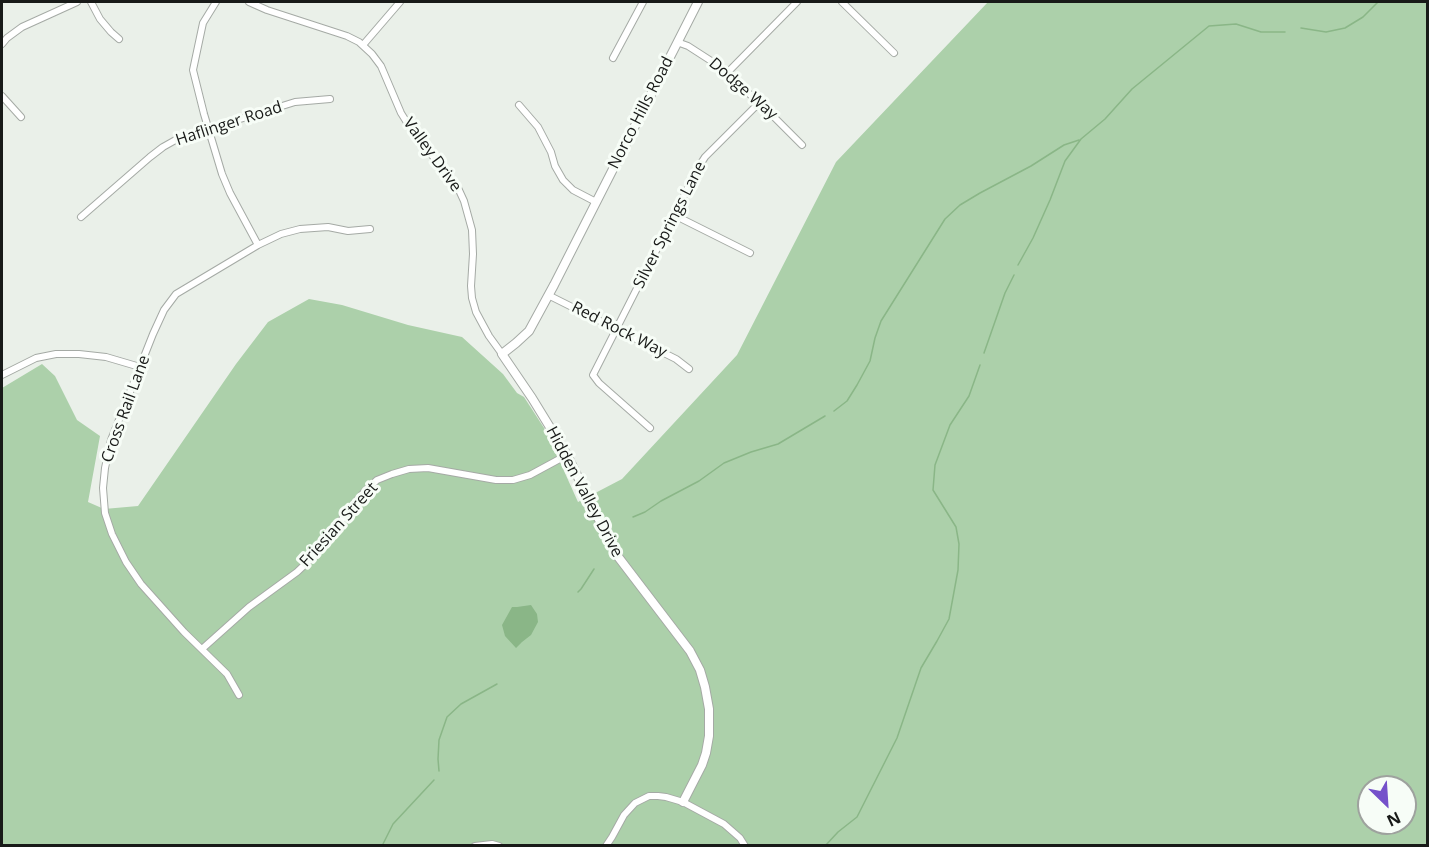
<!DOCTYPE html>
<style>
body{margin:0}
#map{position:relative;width:1429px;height:847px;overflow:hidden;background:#eaf0e9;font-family:"Open Sans",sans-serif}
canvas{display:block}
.frame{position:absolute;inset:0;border:3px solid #181a18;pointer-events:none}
.north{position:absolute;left:1357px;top:775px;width:60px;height:60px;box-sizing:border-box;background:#f7fdf7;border:2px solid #9ea29e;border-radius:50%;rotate:155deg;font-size:16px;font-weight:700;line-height:24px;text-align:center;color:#181a18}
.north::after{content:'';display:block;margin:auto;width:21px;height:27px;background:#7551ca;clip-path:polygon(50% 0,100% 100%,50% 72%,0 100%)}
</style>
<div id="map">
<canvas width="1429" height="847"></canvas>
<div class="frame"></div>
<div class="north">N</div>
</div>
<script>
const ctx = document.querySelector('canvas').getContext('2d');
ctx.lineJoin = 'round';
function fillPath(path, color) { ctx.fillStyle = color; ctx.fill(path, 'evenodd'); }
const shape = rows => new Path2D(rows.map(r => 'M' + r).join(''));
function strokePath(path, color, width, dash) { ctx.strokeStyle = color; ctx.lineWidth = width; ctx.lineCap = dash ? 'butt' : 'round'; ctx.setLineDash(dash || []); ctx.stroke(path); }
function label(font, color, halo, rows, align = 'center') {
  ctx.font = font + ' "Open Sans",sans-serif'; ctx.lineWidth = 6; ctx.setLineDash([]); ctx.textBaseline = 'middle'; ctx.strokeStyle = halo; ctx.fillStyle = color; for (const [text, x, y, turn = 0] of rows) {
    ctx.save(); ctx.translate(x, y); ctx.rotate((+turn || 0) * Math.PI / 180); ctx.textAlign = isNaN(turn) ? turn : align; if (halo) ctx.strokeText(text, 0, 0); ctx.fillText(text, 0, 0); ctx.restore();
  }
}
fillPath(shape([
 [988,2,1427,2,1427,845,2,845,2,388,42,364,55,376,77,420,100,436,88,502,104,509,138,506,236,364,268,322,309,299,342,305,408,325,462,337,503,374,517,393,524,397,546,431,578,502,622,479,737,355,836,162],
 [1369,787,1405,787,1405,823,1369,823]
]), '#acd0aa');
fillPath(shape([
 [531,605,537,614,538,622,531,635,522,642,516,648,505,636,502,625,512,607,517,607]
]), '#8ab687');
strokePath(shape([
 [1301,28,1326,32,1345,28,1363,17,1378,2],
 [1018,265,1033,238,1050,200,1065,161,1081,139,1105,119,1132,89,1209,26,1236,24,1261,32,1285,32],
 [984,353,1005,293,1014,275],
 [834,411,847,401,857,385,870,361,875,338,881,321,945,219,960,205,980,193,1031,166,1064,145,1079,140],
 [633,517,645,512,661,501,699,481,724,463,751,452,778,444,825,416],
 [578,592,581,589,594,569],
 [439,771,438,759,439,740,447,717,461,704,497,684],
 [382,846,393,824,434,780],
 [825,846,838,832,857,817,897,738,921,668,937,641,949,619,958,570,959,544,956,527,933,490,935,465,950,425,969,396,980,365]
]), '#8ab687', 1.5);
const minor = shape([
 [91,2,100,19,111,32,119,39],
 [216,2,203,23,193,70,204,114,222,174,230,193,258,245],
 [249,2,267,10,347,36,359,42,372,54,381,66,401,113,411,129,458,188,464,201,472,230,473,254,471,286,472,298,476,312,483,325,489,336,502,354],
 [842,2,894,53],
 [677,42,688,46,719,66,767,110,802,145],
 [2,44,7,38,22,27,77,2],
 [363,45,400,2],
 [613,58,643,2],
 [727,73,797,2],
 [2,96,21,117],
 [519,105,538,127,551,152,555,166,563,180,573,190,596,202],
 [674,215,750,253],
 [81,217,150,157,163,147,179,138,295,102,330,99],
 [548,295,676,359,689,369],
 [2,375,36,358,56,354,79,354,106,357,140,367],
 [650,428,599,383,593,375,698,168,705,157,760,102],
 [202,649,249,607,297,572,317,553,352,506,366,490,377,480,392,474,409,469,428,468,496,480,513,480,530,475,567,455],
 [239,695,227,674,184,632,141,584,126,562,112,534,105,513,103,488,105,468,111,440,153,334,164,310,176,294,258,245,281,234,300,229,328,227,348,231,370,229],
 [475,846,492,844,499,846],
 [606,846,612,837,624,815,635,803,649,796,658,796,666,797,683,802,724,824,740,838,745,846]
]);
const tertiary = shape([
 [683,802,702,765,706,753,709,736,709,709,705,687,700,670,690,651,616,554,567,455,532,398,502,354,516,343,529,331,554,285,698,2]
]);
strokePath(minor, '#a5aaa5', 8);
strokePath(tertiary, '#a5aaa5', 10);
strokePath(minor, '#fff', 6);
strokePath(tertiary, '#fff', 8);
label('16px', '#181a18', '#f7fdf7', [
 ["Dodge Way",743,89,41],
 ["Norco Hills Road",641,113,-63],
 ["Haflinger Road",229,124,-18],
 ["Valley Drive",432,155,54],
 ["Silver Springs Lane",670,225,-63],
 ["Red Rock Way",619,330,27],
 ["Cross Rail Lane",126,409,-70],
 ["Hidden Valley Drive",584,492,62],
 ["Friesian Street",339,525,-48]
]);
</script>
